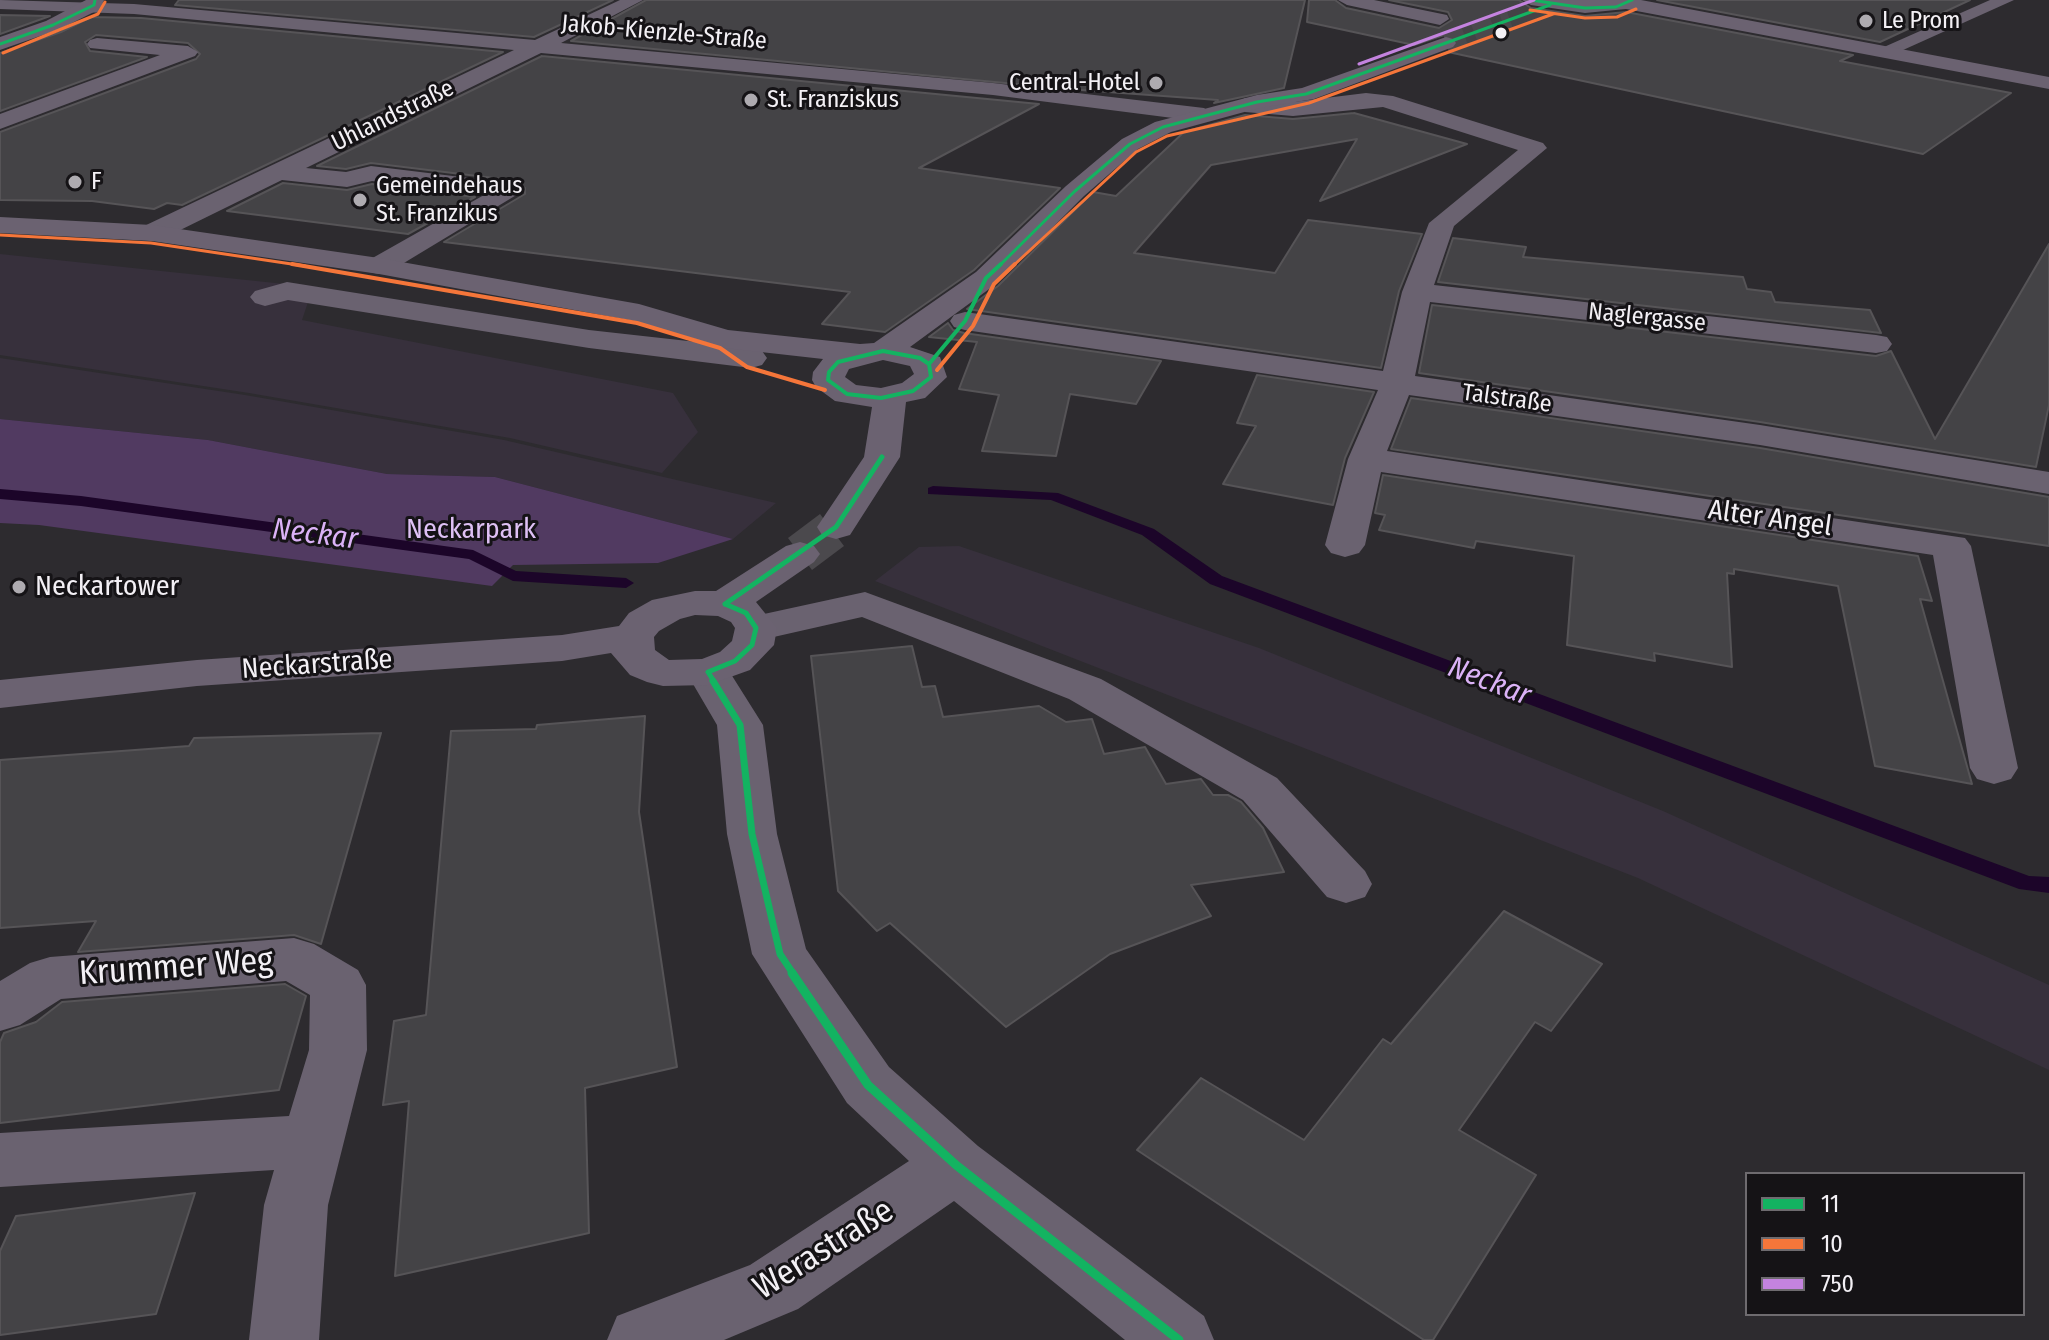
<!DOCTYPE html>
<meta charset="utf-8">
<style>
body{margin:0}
#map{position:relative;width:2049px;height:1340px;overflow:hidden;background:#2d2b2f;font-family:"Fira Sans Condensed",sans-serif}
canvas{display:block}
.legend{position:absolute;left:1745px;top:1172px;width:280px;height:144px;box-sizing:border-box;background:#151316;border:2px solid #6e6b6f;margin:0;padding:10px 14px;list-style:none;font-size:24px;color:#f3f0f5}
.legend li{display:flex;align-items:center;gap:16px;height:40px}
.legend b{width:40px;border:2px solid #6e6b6f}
</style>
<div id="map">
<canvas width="2049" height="1340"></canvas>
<ul class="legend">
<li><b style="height:10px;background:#13b361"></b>11</li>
<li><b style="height:10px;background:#f5763a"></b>10</li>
<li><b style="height:10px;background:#c483df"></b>750</li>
</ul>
</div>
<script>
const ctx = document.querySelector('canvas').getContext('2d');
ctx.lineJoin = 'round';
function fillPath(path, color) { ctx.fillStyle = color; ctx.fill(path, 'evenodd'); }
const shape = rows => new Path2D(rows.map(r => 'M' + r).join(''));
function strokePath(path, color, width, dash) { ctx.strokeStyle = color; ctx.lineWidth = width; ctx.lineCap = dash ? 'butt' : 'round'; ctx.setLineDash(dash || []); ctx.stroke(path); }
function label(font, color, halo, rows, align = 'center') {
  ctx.font = font + ' "Fira Sans Condensed",sans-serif'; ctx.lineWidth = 6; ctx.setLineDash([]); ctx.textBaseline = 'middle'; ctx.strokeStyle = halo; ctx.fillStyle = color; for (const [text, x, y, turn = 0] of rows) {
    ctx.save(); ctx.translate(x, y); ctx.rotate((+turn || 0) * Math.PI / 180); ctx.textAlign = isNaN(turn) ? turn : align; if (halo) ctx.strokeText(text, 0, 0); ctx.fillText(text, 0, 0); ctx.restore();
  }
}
fillPath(shape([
 [0,254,313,287,302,320,673,393,698,432,662,473,510,438,249,393,0,355],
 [0,358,245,395,504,440,776,503,733,539,495,477,387,474,208,440,0,419],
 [959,546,1259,648,1663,811,2049,985,2049,1070,1638,878,875,581,919,547]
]), '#37303c');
fillPath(shape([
 [0,419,208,440,387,474,495,477,733,539,658,563,513,565,492,586,39,525,0,523]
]), '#513a61');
fillPath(shape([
 [933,486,1058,493,1154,529,1222,576,2029,876,2049,877,2049,893,2019,889,1210,584,1142,535,1051,500,928,494,928,488,933,486],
 [0,489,81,496,473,550,516,571,626,578,634,583,626,588,513,581,469,559,81,506,0,499,0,489]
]), '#1c0529');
const building = shape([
 [179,0,613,0,534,37,175,5,179,0],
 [646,0,1305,0,1284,88,1214,103,1218,100,1067,89,571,41,646,0],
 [1309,0,1335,0,1346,8,1439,28,1452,20,1448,12,1389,0,1519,0,1531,8,1585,16,1626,12,1853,55,1840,61,2011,93,1923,154,1448,52,1459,43,1447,34,1414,45,1307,22,1309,0],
 [1657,0,1970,0,1880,42,1657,0],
 [0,15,50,16,0,34,0,15],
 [91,17,141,18,503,52,182,205,167,203,154,209,92,201,0,200,0,132,196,59,200,54,188,43,96,35,85,42,90,51,147,57,0,111,0,53,61,32,91,17],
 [542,56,1039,104,919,168,1060,188,974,270,885,332,822,324,850,292,444,242,525,194,525,188,510,180,371,163,346,169,317,166,542,56],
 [1354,113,1467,144,1320,201,1357,139,1211,165,1134,253,1275,273,1308,220,1422,234,1399,291,1381,368,967,309,998,286,1093,192,1116,196,1184,132,1245,115,1293,119,1354,113],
 [283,183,347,190,372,184,475,197,408,234,227,211,283,183],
 [1453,238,1526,247,1523,257,1743,277,1747,289,1771,292,1775,302,1870,310,1881,333,1438,282,1453,238],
 [2049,244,2049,405,2036,467,1760,422,1419,373,1432,305,1876,356,1891,351,1935,439,2049,244],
 [948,323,953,330,964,333,1161,361,1136,404,1070,394,1056,456,982,451,999,395,959,389,977,342,929,337,948,323],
 [1257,375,1374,392,1345,458,1333,505,1223,484,1256,426,1237,423,1257,375],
 [1411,398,1760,448,2049,497,2049,546,1391,449,1411,398],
 [1383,475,1918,556,1932,601,1920,599,1972,784,1875,766,1838,586,1734,569,1734,574,1727,573,1732,667,1654,653,1655,661,1567,645,1574,556,1476,541,1474,548,1379,530,1385,515,1375,513,1383,475],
 [912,646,922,687,935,686,943,717,1039,706,1066,722,1092,719,1104,754,1145,747,1166,784,1201,779,1213,795,1228,795,1241,802,1263,828,1284,872,1191,885,1211,916,1110,954,1006,1027,890,923,877,931,838,891,811,656,912,646],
 [645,716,639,812,677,1067,585,1088,589,1233,395,1276,409,1101,383,1105,394,1021,426,1015,451,731,536,729,537,725,645,716],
 [381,733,321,944,294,935,78,952,96,921,0,928,0,760,189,746,194,738,381,733],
 [1504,911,1602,964,1551,1031,1535,1022,1459,1130,1536,1175,1433,1340,1424,1340,1137,1150,1201,1078,1304,1140,1383,1039,1391,1044,1504,911],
 [285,984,306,996,279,1090,0,1123,0,1042,4,1033,36,1022,62,1002,285,984],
 [195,1193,156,1314,0,1335,0,1251,16,1216,195,1193]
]);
fillPath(building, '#444346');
strokePath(building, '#565457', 2);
strokePath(shape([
 [1446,43,1510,20]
]), '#4b494d', 20, [20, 10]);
strokePath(shape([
 [800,554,836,527]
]), '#4b494d', 40, [40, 20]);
fillPath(shape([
 [0,0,134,4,535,40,620,0,643,0,561,43,993,83,1204,108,1215,115,1204,122,993,95,541,53,306,168,346,172,371,166,510,183,523,191,389,272,379,274,369,272,365,266,369,260,484,195,372,181,347,187,282,180,162,239,152,241,142,239,139,233,142,227,514,50,134,14,0,9,0,0],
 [1338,0,1374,0,1447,15,1449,19,1440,25,1347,5,1338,0],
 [1990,0,2014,0,1892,55,1885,57,1875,51,1990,0],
 [97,38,188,46,198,52,195,56,0,129,0,114,160,55,90,48,87,44,90,40,97,38],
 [1366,93,1393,96,1543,143,1547,148,1454,226,1434,285,1876,335,1887,337,1892,344,1887,351,1876,353,1430,302,1415,376,1760,425,2049,472,2049,494,1760,445,1409,395,1387,451,1965,538,1971,546,2018,768,2011,779,1994,784,1977,779,1970,768,1933,555,1381,472,1365,545,1359,553,1345,557,1331,553,1325,545,1348,459,1378,390,965,330,954,327,950,321,954,315,965,312,1383,371,1402,292,1429,223,1518,150,1383,107,1293,116,1245,112,1234,105,1245,98,1293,102,1366,93],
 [287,282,589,330,751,348,762,351,767,358,762,365,751,368,589,348,288,300,265,306,255,303,250,297,255,291,287,282],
 [865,592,1101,679,1277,778,1365,871,1372,884,1365,897,1346,903,1327,897,1243,800,1069,699,862,617,756,641,741,637,735,628,741,619,865,592],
 [708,659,724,663,763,725,777,834,806,949,889,1067,978,1146,1204,1316,1214,1340,1125,1340,954,1201,798,1309,724,1340,607,1340,617,1316,750,1265,909,1161,847,1103,752,954,727,834,717,725,686,672,692,663,708,659],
 [294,938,314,944,358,970,366,985,367,1050,328,1205,319,1340,249,1340,264,1205,274,1170,0,1187,0,1133,289,1116,309,1050,310,995,286,981,61,999,20,1025,0,1031,0,981,30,963,50,957,294,938]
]), '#6a6270');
fillPath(shape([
 [86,0,104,0,100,9,60,29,0,50,0,37,46,21,86,0],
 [1522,0,1641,0,2049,77,2049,89,1626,9,1585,13,1531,5,1522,0],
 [1446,37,1453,39,1456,43,1453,47,1314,99,1259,108,1171,132,1138,149,1084,196,996,284,910,347,940,357,947,377,925,398,906,402,900,457,850,535,836,539,822,535,817,527,864,457,872,407,835,401,816,387,812,380,813,372,823,359,725,348,634,321,379,274,152,241,0,233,0,217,152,225,379,258,639,304,728,330,860,344,874,343,976,272,1066,186,1122,139,1155,122,1257,95,1302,88,1446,37],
 [883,360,910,366,914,374,902,383,881,388,856,385,845,377,849,369,883,360],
 [800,542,814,546,820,554,814,562,756,602,777,628,774,645,750,670,708,685,663,686,647,682,630,675,611,653,562,661,197,686,0,708,0,680,197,660,562,635,619,626,629,613,652,600,695,591,716,591,786,546,800,542],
 [695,615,718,616,731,622,735,628,732,641,720,652,702,659,669,660,655,650,654,637,659,631,680,619,695,615]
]), '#6b6271');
strokePath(shape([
 [1531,0,1585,8,1616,7,1632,0],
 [0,44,53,25,94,5,95,0],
 [999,266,1075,191,1130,144,1163,127,1257,102,1306,94,1550,5]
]), '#13b361', 3);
strokePath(shape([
 [883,351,920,358,929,364,931,377,913,391,881,398,847,394,828,380,829,372,838,362,883,351],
 [929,364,965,321,986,278,1001,264]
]), '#13b361', 4);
strokePath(shape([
 [725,604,836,527,882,457],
 [715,683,708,672,735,661,752,645,756,628,746,613,725,604]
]), '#13b361', 5);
strokePath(shape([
 [713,681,740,725,752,834,780,954,794,975]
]), '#13b361', 7);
strokePath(shape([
 [792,973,868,1085,956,1165,1179,1340]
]), '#13b361', 9);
strokePath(shape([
 [1530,10,1585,18,1617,17,1636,9],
 [3,53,98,14,105,2],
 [0,235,151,243,305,266],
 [1013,266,1136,152,1167,136,1309,103,1553,14]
]), '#f5763a', 3);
strokePath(shape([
 [292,264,637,323,720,348,747,367,825,390],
 [937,370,973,326,994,284,1015,264]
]), '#f5763a', 4);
strokePath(shape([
 [1359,64,1534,0]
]), '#c483df', 3);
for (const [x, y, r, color] of [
 [1866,21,8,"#aeabb0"],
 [1501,33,7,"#f3f0f5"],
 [1156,83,8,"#aeabb0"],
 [751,100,8,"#aeabb0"],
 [75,182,8,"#aeabb0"],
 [360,200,8,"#aeabb0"],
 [19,587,8,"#aeabb0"]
]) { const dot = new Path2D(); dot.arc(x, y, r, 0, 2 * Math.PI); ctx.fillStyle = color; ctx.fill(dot); strokePath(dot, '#151316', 3); }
label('24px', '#f3f0f5', '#151316', [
 ["Le Prom",1882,21],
 ["Central-Hotel",1140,83,"right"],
 ["St. Franziskus",767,100],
 ["F",91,182],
 ["Gemeindehaus",376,186],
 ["St. Franzikus",376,214]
], 'left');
label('24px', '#f3f0f5', '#151316', [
 ["Jakob-Kienzle-Straße",664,33,5],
 ["Uhlandstraße",393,116,-26],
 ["Naglergasse",1647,318,6],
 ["Talstraße",1507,399,8]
]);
label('28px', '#f3f0f5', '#151316', [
 ["Alter Angel",1770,519,8],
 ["Neckarstraße",317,665,-4]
]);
label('28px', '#dec0f4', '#151316', [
 ["Neckarpark",471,530]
]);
label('28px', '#f3f0f5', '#151316', [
 ["Neckartower",35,587]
], 'left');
label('italic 30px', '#dbb2f7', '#151316', [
 ["Neckar",315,535,7],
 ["Neckar",1489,682,21]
]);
label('34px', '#f3f0f5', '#151316', [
 ["Krummer Weg",176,968,-4],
 ["Werastraße",824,1250,-32]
]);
</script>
